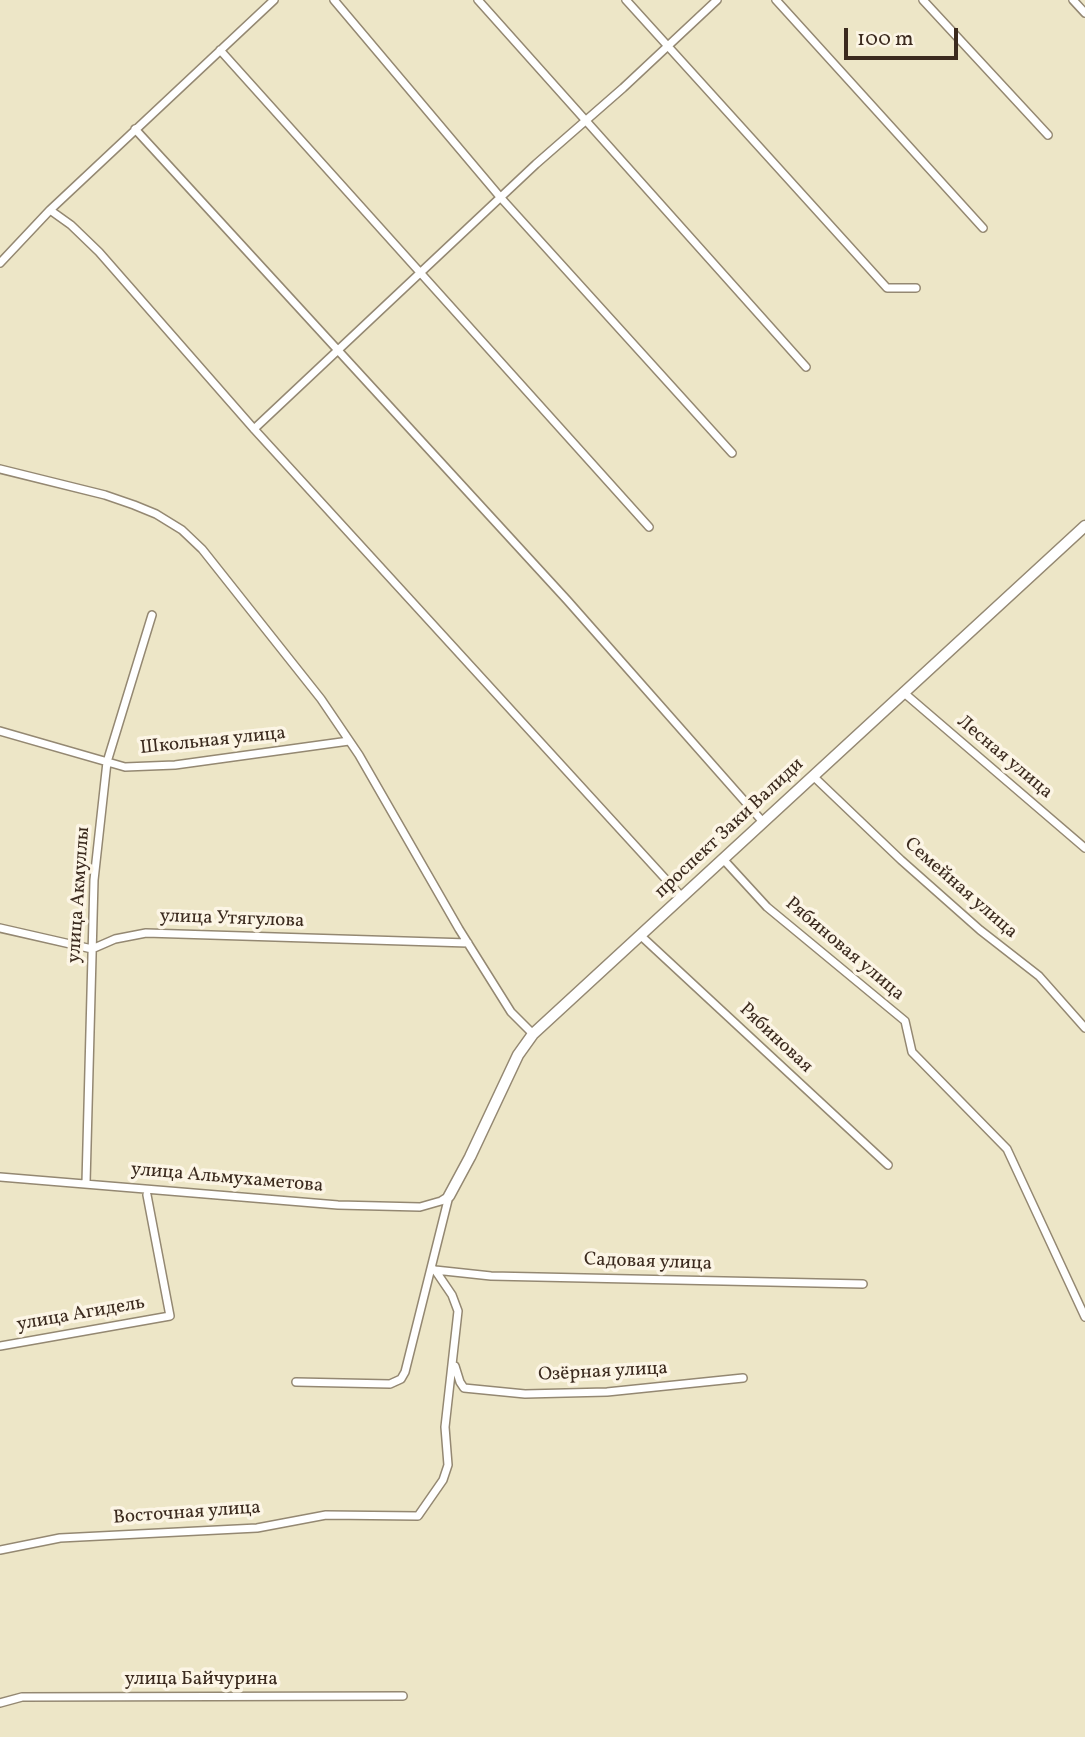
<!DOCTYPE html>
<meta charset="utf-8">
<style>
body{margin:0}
#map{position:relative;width:1085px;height:1737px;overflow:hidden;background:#ede6c7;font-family:Vollkorn,serif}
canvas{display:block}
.scale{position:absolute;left:844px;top:28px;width:114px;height:32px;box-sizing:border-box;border:4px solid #3b2a1e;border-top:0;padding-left:9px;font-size:21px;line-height:24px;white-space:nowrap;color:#3b2a1e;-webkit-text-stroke:5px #fcf5e5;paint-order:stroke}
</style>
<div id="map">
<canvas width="1085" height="1737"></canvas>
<div class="scale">100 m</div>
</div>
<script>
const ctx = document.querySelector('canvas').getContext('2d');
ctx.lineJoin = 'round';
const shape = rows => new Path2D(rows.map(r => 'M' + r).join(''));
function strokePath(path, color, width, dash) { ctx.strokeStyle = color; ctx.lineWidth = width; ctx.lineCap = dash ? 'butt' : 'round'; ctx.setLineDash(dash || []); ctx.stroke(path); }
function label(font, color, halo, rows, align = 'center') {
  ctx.font = font + ' Vollkorn,serif'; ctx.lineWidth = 7; ctx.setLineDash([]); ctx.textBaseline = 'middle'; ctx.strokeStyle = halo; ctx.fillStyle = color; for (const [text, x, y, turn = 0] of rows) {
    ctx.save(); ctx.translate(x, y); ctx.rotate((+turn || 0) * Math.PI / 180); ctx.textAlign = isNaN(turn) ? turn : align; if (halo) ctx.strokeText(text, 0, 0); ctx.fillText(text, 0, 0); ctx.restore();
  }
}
const street = shape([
 [334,0,501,198,732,453],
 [478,0,806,367],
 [626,0,887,288,916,288],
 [776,0,983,228],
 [923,0,1048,135],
 [1073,0,1085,13],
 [220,50,649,527],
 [135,129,567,600,763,822],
 [50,210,71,225,99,252,254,429,682,897],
 [0,263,50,210,274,0],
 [254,429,536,164,623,88,717,0],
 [0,469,105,495,134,505,156,514,182,530,202,549,321,699,359,755,459,929,511,1012,533,1034],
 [903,692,1085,848],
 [0,731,125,767,175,765,349,741],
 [813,776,901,860,980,930,1039,976,1085,1028],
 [723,859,767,907,905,1021,912,1052,1007,1149,1085,1317],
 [0,928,92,949,115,939,146,933,468,943],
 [640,935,888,1165],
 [0,1177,338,1205,420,1207,441,1201,449,1196],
 [86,1183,94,880,107,762,152,615],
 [435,1270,491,1276,863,1284],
 [0,1346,170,1316,147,1195],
 [455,1366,460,1382,464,1388,525,1394,607,1392,743,1378],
 [296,1382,390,1384,401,1379,405,1372,449,1196],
 [0,1550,60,1538,257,1528,326,1515,418,1516,443,1480,448,1465,445,1427,458,1311,452,1295,435,1270],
 [0,1703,22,1697,403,1696]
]);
const secondary = shape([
 [449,1196,470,1157,518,1055,533,1034,1085,526]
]);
strokePath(street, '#948872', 10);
strokePath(secondary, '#948872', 13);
strokePath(street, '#fff', 7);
strokePath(secondary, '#fff', 10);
label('19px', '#3b2a1e', '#fcf5e5', [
 ["Школьная улица",213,742,-6],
 ["Лесная улица",1004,758,40],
 ["проспект Заки Валиди",730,829,-43],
 ["Семейная улица",960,889,41],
 ["улица Акмуллы",80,895,-86],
 ["улица Утягулова",232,920,2],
 ["Рябиновая улица",844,950,40],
 ["Рябиновая",775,1039,43],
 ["улица Альмухаметова",227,1179,5],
 ["Садовая улица",648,1263,2],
 ["улица Агидель",81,1315,-10],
 ["Озёрная улица",603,1373,-3],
 ["Восточная улица",187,1514,-4],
 ["улица Байчурина",201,1681]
]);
</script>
